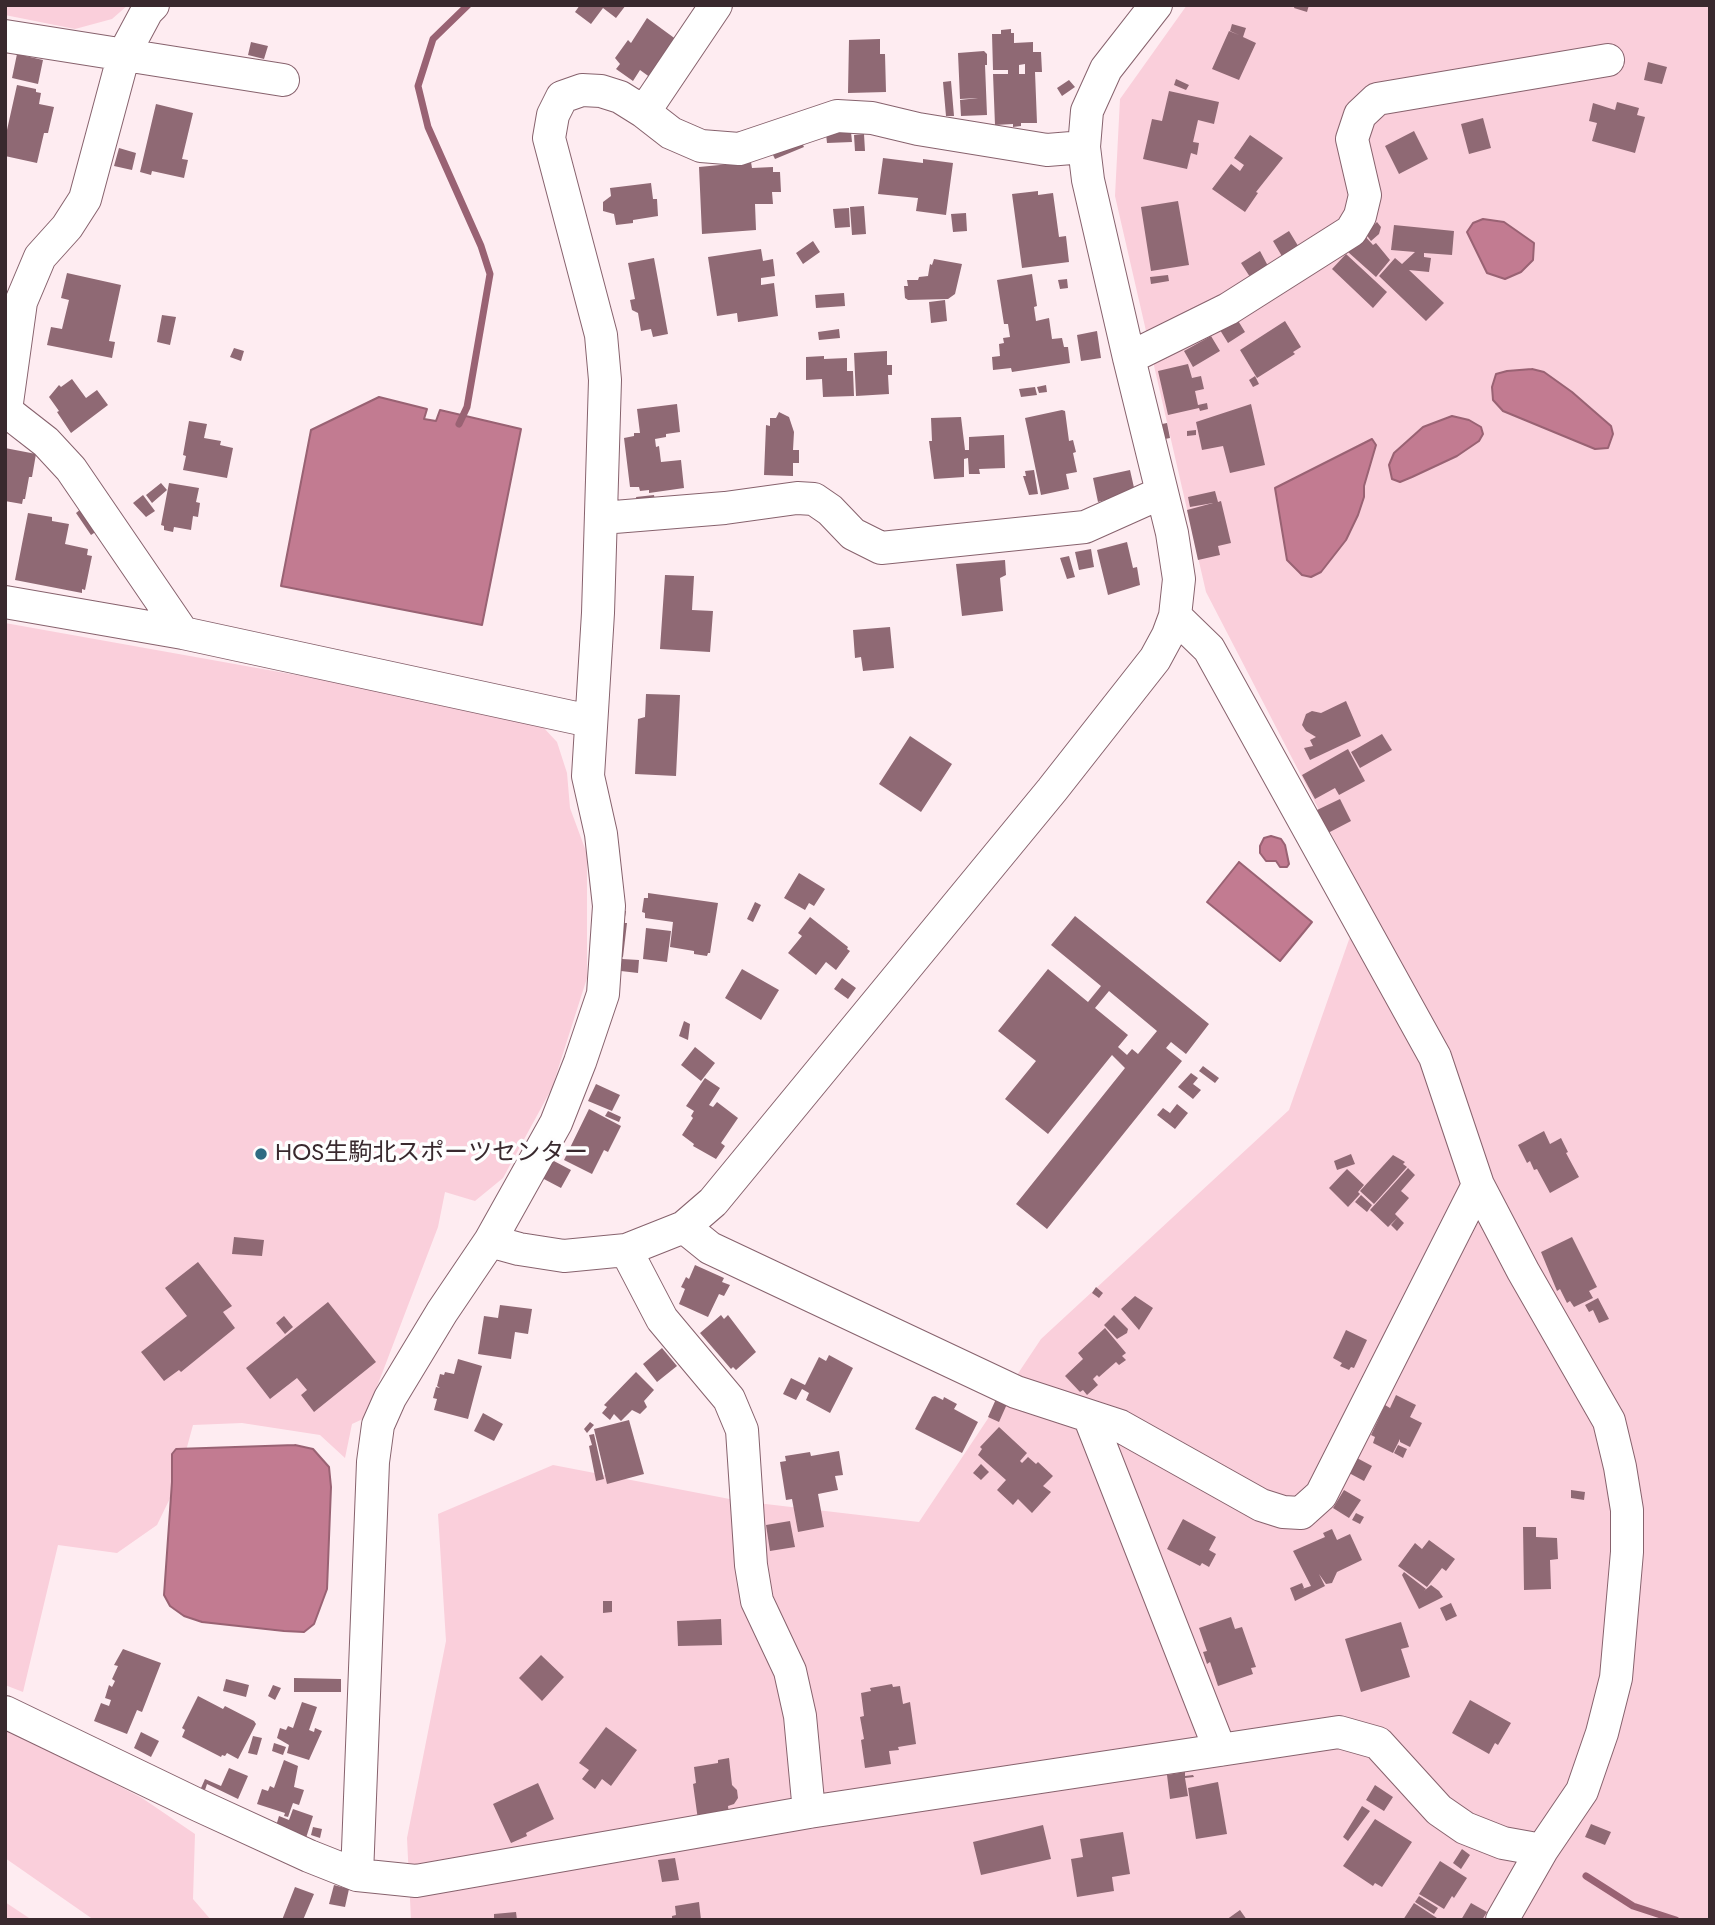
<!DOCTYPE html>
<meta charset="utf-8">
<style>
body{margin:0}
#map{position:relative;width:1715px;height:1925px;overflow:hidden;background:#feecf1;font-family:Jost,sans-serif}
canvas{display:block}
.frame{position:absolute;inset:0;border:7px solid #39292e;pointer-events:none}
</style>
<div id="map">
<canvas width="1715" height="1925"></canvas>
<div class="frame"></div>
</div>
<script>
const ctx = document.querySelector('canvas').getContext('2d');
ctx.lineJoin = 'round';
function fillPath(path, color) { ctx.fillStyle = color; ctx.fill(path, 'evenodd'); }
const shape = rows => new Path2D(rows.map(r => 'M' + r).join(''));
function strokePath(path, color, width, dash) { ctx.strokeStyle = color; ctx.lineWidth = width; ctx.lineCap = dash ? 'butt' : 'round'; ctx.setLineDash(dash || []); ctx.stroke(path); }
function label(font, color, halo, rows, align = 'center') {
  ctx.font = font + ' Jost,"Noto Sans JP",sans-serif'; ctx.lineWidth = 7; ctx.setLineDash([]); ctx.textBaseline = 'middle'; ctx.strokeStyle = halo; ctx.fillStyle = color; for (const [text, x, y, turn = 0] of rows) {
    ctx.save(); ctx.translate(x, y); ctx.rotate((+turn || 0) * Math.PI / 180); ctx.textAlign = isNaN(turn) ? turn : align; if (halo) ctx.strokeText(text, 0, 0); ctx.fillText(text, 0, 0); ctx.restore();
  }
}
fillPath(shape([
 [5,5,128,5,112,19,75,29,5,15],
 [1187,5,1710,5,1710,1920,411,1920,407,1838,446,1641,438,1514,553,1465,740,1501,919,1522,1041,1339,1289,1110,1364,897,1206,592,1115,196,1120,99],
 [5,623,509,713,542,726,557,742,567,773,570,808,587,854,587,978,552,1088,503,1178,475,1201,445,1192,438,1227,425,1261,365,1418,352,1424,345,1458,320,1435,242,1423,193,1425,177,1484,157,1525,117,1553,58,1545,23,1692,5,1685],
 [5,1727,142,1798,195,1834,193,1899,211,1920,94,1920,5,1858],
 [5,1902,32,1920,5,1920]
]), '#facfdb');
const water = shape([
 [1483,219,1504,222,1534,243,1533,260,1521,272,1505,279,1487,273,1467,232,1473,223,1483,219],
 [1532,369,1544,372,1572,392,1611,426,1613,434,1608,448,1595,449,1503,411,1493,400,1492,387,1496,374,1507,371,1532,369],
 [379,397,427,409,424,419,436,421,440,410,521,429,482,625,281,586,311,430,379,397],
 [1452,416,1469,420,1481,427,1483,434,1479,441,1457,456,1412,477,1400,482,1392,479,1389,465,1394,453,1423,427,1452,416],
 [1372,439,1376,445,1364,486,1364,497,1358,515,1346,540,1321,572,1311,577,1302,575,1287,560,1275,488,1372,439],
 [1271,836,1281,839,1285,845,1289,864,1287,867,1280,867,1276,861,1266,861,1260,853,1260,846,1264,838,1271,836],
 [1239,862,1312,922,1280,961,1207,902,1239,862],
 [295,1445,313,1449,329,1467,331,1487,327,1589,314,1624,304,1632,284,1631,202,1622,184,1616,170,1606,164,1595,172,1482,172,1454,176,1449,295,1445]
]);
fillPath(water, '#c27b91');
strokePath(water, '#996273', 2);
strokePath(shape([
 [459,424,467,407,490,274,481,246,428,127,418,86,433,39,468,5],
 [1586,1876,1633,1906,1676,1920]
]), '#996273', 7);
fillPath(shape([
 [580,5,626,5,616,18,603,8,591,24,575,12],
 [1295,5,1309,5,1307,12,1294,8],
 [647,18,677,40,651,78,640,70,633,81,616,69,620,64,615,58,628,40,631,43],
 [1232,24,1246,28,1243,37,1256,43,1239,80,1212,69,1229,31,1239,35,1230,31],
 [1011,29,1011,33,1014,33,1014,43,1033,42,1033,52,1041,52,1042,72,1035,72,1037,123,1021,123,1021,126,1013,127,1013,124,995,125,993,74,1008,74,1008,70,993,70,992,34,1001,34,1001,30],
 [1025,64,1025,74,1019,74,1019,65],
 [880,39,880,54,885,54,886,92,848,93,849,40],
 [251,42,268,46,264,59,248,55],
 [984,51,987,54,987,65,985,65,987,115,961,116,960,100,978,98,960,99,958,53],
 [17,54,43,60,38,84,12,78],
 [1648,62,1667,67,1662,84,1644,80],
 [1176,79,1189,85,1186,90,1174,85],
 [1069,80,1075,87,1062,96,1057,88],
 [951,81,954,116,946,116,943,82],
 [17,85,36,89,36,92,41,93,39,104,54,107,48,133,44,133,37,163,5,156,5,139],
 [1169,91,1219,102,1214,124,1198,120,1193,142,1199,143,1197,155,1191,153,1187,169,1143,159,1152,119,1162,121],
 [1617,102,1639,108,1637,115,1645,117,1635,153,1592,141,1597,123,1589,121,1593,103,1615,110],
 [156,104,193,113,182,159,188,160,184,178,152,171,151,175,140,172],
 [1483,118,1491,148,1469,154,1461,124],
 [1414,131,1428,159,1399,174,1385,146],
 [851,132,852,142,827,143,826,134],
 [864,134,865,151,855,151,854,135],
 [1250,135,1283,158,1256,192,1258,193,1245,212,1212,189,1231,164,1240,171,1244,165,1234,158],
 [802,143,804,147,775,159,773,155],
 [119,148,136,153,132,170,114,166],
 [883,158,923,163,923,159,953,163,946,215,916,211,918,198,878,194],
 [751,162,752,168,773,167,773,172,780,172,781,192,772,192,773,204,755,204,756,230,702,234,699,167],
 [651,183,653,199,657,199,658,216,633,220,633,223,616,225,614,214,603,211,603,202,611,196,610,188],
 [1038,191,1038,195,1053,193,1059,237,1066,236,1069,262,1022,268,1012,194],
 [1178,201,1189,265,1151,271,1141,207],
 [864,206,866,234,852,235,850,207],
 [849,208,850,227,835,228,833,209],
 [966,213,967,231,953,232,951,214],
 [1377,222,1381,227,1379,234,1371,241,1365,233],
 [1394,225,1454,231,1452,255,1424,253,1424,257,1431,258,1429,272,1409,270,1444,303,1426,321,1379,276,1395,258,1402,264,1415,252,1391,250],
 [1289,231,1300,249,1283,258,1273,241],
 [1364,235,1373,245,1376,243,1390,260,1376,277,1348,252],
 [813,241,820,252,803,264,796,253],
 [761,249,763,261,773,259,775,276,761,278,761,285,774,283,778,316,738,322,737,313,717,316,708,257],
 [1260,251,1268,266,1250,277,1241,263],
 [1346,254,1387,292,1373,308,1332,269],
 [654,258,668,334,653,337,651,329,641,331,638,313,632,310,630,300,635,299,628,263],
 [934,259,962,264,955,294,948,299,908,300,905,298,904,286,908,286,907,280,918,280,919,277,928,276,930,264,932,265],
 [67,273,121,285,109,341,115,342,112,358,47,345,51,327,62,329,69,300,61,298],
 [1032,274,1037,306,1034,307,1036,321,1049,318,1052,339,1062,338,1064,347,1068,347,1070,363,1012,372,1011,368,993,370,992,357,1000,356,999,344,1004,343,1003,338,1010,337,1008,324,1004,324,997,280],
 [1168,275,1169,281,1151,284,1150,277],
 [1067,279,1068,288,1060,289,1058,280],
 [844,293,845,306,816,308,815,295],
 [945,300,947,321,931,323,929,302],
 [162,315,176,317,170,345,157,342],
 [1237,319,1245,332,1228,343,1220,330],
 [1285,321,1301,347,1293,352,1295,354,1257,378,1240,350],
 [839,329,840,338,819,340,818,332],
 [1097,331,1101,358,1081,361,1077,335],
 [1211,336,1220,351,1193,367,1184,351],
 [234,348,244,351,241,361,230,357],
 [887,351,887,365,892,365,892,375,888,375,889,394,856,396,854,353],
 [824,356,824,359,847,358,847,371,853,371,854,396,823,397,822,379,806,380,806,357],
 [1188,364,1192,378,1201,376,1204,389,1195,391,1198,405,1207,403,1208,409,1200,411,1199,408,1168,415,1158,371],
 [1255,376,1259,384,1253,387,1249,380],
 [72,379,86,398,97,390,108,405,71,433,57,412,59,411,49,397,59,385,61,387],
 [1046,385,1047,392,1039,393,1037,387],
 [1035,387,1037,395,1021,397,1019,389],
 [677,404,680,432,666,434,666,437,655,439,656,447,659,446,661,462,681,460,684,488,649,493,649,490,640,491,639,487,630,487,624,438,634,436,634,433,640,433,637,409],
 [1251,404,1265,465,1230,473,1223,446,1202,450,1196,422],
 [1062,410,1065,411,1069,441,1073,440,1076,452,1073,453,1077,472,1066,474,1069,489,1041,495,1025,418],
 [779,412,789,417,794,432,793,450,799,450,799,463,793,463,793,476,764,475,766,425,770,426,770,418,776,418],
 [961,417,965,450,969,450,969,437,1004,435,1005,468,979,469,980,474,969,474,968,458,964,459,964,477,934,479,929,441,932,441,931,418],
 [189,421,207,424,204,438,221,441,220,445,233,448,227,478,183,470,186,456,183,455],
 [1167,423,1170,438,1165,439,1162,424],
 [1196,430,1196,435,1187,436,1187,431],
 [5,448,36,454,32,477,29,477,25,499,23,499,22,504,5,501],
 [1034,470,1038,494,1029,495,1023,476,1026,476,1025,471],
 [1130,470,1135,492,1098,502,1093,478],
 [161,483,167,490,152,503,146,495],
 [169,483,199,488,196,502,200,503,198,517,193,516,191,530,174,527,173,532,164,530,164,526,161,525],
 [1215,491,1218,502,1221,501,1231,543,1218,546,1220,555,1198,560,1187,510,1213,503,1190,507,1188,497],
 [143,495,155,511,146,517,133,503],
 [654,495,655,501,637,503,636,497],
 [81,509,97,531,91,535,76,513],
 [28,513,52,517,52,521,69,524,65,544,88,549,87,555,92,556,85,590,82,589,82,593,15,580],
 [1127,542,1133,568,1137,567,1140,585,1108,595,1097,550],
 [1091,549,1094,567,1079,570,1075,552],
 [1069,556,1075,577,1067,579,1060,558],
 [1005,560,1006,575,1000,578,1003,611,962,616,956,564],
 [665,575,694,576,692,610,713,611,710,652,660,649],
 [890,627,894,668,863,671,861,657,855,658,853,630],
 [646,694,680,695,676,776,635,774,638,719,645,717],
 [1346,701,1361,736,1310,760,1304,748,1313,746,1310,740,1316,737,1306,731,1302,725,1306,714,1312,711,1321,713],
 [1382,734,1392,750,1360,768,1351,752],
 [910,736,952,764,921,812,879,784],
 [1348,749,1365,781,1339,795,1335,788,1315,799,1302,775],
 [1340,799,1351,821,1328,833,1317,810],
 [799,873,825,889,814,906,809,903,805,910,784,898],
 [648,893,718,903,710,953,708,953,707,956,694,954,694,951,670,947,673,922,645,918,645,913,642,912,644,898,648,898],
 [755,902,761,905,753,922,747,919],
 [622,911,626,911,624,923,627,923,623,957,618,956],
 [1075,916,1209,1024,1186,1054,1171,1042,1166,1048,1182,1061,1047,1229,1016,1204,1125,1068,1112,1055,1048,1134,1005,1099,1036,1061,998,1031,1048,969,1088,1002,1101,986,1051,945],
 [1109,991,1157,1031,1138,1054,1132,1049,1127,1055,1118,1047,1128,1035,1095,1008],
 [810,917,848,947,847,949,850,951,836,970,826,962,816,975,788,953,802,936,798,933],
 [646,928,671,931,667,962,643,959],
 [622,959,639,960,638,973,621,971],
 [742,969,779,990,761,1020,725,998],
 [842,978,856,988,848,999,834,989],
 [684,1021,690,1024,688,1040,679,1036],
 [695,1047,715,1063,701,1081,681,1065],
 [1203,1066,1219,1078,1215,1083,1199,1071],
 [1191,1073,1198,1078,1193,1084,1201,1090,1193,1099,1178,1087],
 [705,1078,720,1088,709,1105,713,1107,717,1102,738,1118,721,1143,725,1146,716,1159,693,1146,694,1144,682,1135,693,1118,691,1116,694,1111,686,1106],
 [596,1084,620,1095,612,1111,588,1101],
 [1177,1104,1188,1113,1175,1129,1157,1115,1163,1108,1170,1113],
 [589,1109,621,1126,608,1152,604,1150,592,1174,564,1160],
 [608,1111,621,1117,619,1122,605,1116],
 [1544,1131,1550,1144,1561,1138,1568,1152,1566,1153,1579,1177,1550,1193,1537,1169,1534,1170,1530,1161,1527,1163,1518,1145],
 [1351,1154,1355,1164,1337,1170,1334,1161],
 [1393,1155,1405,1162,1403,1164,1407,1167,1374,1204,1360,1191],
 [552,1160,571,1170,561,1188,542,1178],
 [1408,1168,1415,1175,1401,1191,1409,1198,1395,1214,1398,1217,1388,1227,1370,1210],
 [1347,1169,1364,1185,1358,1192,1360,1194,1348,1207,1329,1188],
 [1361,1195,1372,1205,1367,1212,1355,1202],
 [1398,1217,1404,1223,1397,1231,1391,1225],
 [234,1237,264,1240,262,1256,232,1254],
 [1572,1237,1597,1287,1589,1291,1593,1298,1574,1307,1570,1301,1567,1303,1560,1289,1557,1291,1541,1252],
 [198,1262,232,1306,223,1312,235,1328,181,1372,179,1370,164,1381,141,1352,187,1316,165,1288],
 [695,1265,724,1278,722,1282,730,1285,724,1296,719,1294,708,1317,679,1304,685,1289,681,1287,686,1277,689,1279],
 [1096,1287,1103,1293,1099,1298,1092,1293],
 [1135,1296,1153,1308,1139,1330,1121,1309],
 [1598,1298,1609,1319,1599,1323,1593,1310,1589,1312,1585,1305],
 [328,1302,376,1362,314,1412,301,1395,307,1390,297,1378,270,1399,246,1368],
 [500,1305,532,1309,528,1334,515,1332,511,1359,478,1354,484,1316,498,1318],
 [721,1315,724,1319,728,1315,756,1352,736,1370,733,1367,731,1369,700,1333],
 [1114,1315,1128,1329,1127,1333,1117,1339,1104,1325],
 [284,1316,293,1327,285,1334,276,1323],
 [1105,1328,1126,1353,1122,1356,1126,1360,1119,1365,1116,1362,1099,1377,1097,1375,1093,1379,1098,1385,1087,1395,1083,1390,1080,1392,1065,1376,1083,1359,1078,1353],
 [1346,1330,1367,1340,1354,1368,1351,1367,1349,1370,1340,1366,1342,1363,1333,1358],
 [662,1348,677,1366,657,1382,643,1364],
 [829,1355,853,1368,830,1413,806,1400,809,1393,802,1389,796,1400,783,1394,791,1378,805,1385,819,1357,826,1361],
 [458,1359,482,1366,468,1419,434,1410,437,1399,433,1398,436,1387,440,1388,437,1386,440,1374,444,1375,445,1372,454,1374],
 [636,1372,654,1390,644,1401,647,1407,640,1414,632,1410,621,1421,614,1414,610,1420,602,1413,607,1407,604,1405],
 [1396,1395,1416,1405,1410,1417,1422,1423,1410,1447,1400,1442,1400,1439,1393,1453,1373,1443,1375,1437,1371,1435,1385,1405,1390,1408],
 [935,1396,943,1400,944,1397,957,1404,954,1409,978,1422,962,1453,915,1429,932,1397],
 [996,1399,1007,1404,999,1422,988,1417],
 [483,1413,503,1424,494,1441,474,1431],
 [629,1420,644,1474,607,1484,594,1429],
 [590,1422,594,1425,587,1433,584,1429],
 [999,1427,1027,1453,1020,1461,1022,1463,1028,1457,1036,1464,1038,1462,1053,1476,1043,1486,1051,1492,1032,1513,1018,1499,1013,1505,997,1490,1006,1480,978,1455,982,1449,980,1447],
 [594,1434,604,1479,596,1481,589,1446,592,1445,589,1435],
 [1398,1445,1407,1449,1403,1458,1394,1453],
 [839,1451,843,1475,835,1476,838,1490,818,1494,824,1527,798,1532,792,1499,786,1500,780,1462,786,1461,785,1456,810,1452,811,1456],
 [1357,1458,1372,1466,1364,1481,1349,1473],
 [981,1464,989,1472,981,1480,973,1473],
 [1344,1490,1361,1500,1349,1518,1333,1508],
 [1571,1490,1585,1492,1584,1500,1571,1498],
 [1356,1513,1364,1517,1360,1524,1352,1520],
 [1183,1519,1216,1537,1209,1550,1216,1554,1209,1567,1202,1563,1200,1566,1167,1549],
 [790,1521,795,1547,770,1551,766,1525],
 [1523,1527,1536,1527,1536,1537,1557,1538,1558,1559,1550,1560,1551,1589,1524,1590],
 [1332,1529,1337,1540,1350,1534,1362,1560,1337,1572,1332,1583,1326,1584,1319,1574,1325,1586,1295,1601,1290,1588,1302,1583,1304,1588,1302,1589,1311,1586,1293,1551,1325,1537,1323,1533],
 [1429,1540,1455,1559,1446,1571,1442,1568,1427,1587,1398,1566,1415,1543,1422,1549],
 [1404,1572,1426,1589,1424,1591,1431,1585,1439,1591,1443,1597,1419,1609,1402,1575],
 [603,1601,612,1601,612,1612,603,1613],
 [1451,1603,1457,1616,1446,1621,1440,1608],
 [1231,1617,1235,1629,1242,1627,1256,1667,1251,1668,1253,1674,1218,1686,1210,1662,1207,1664,1203,1652,1207,1651,1199,1628],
 [721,1619,722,1645,678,1646,677,1621],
 [1401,1622,1409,1647,1401,1649,1410,1677,1361,1692,1345,1639],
 [123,1649,161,1663,142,1712,137,1710,127,1734,94,1721,101,1703,109,1706,111,1700,105,1698,109,1685,112,1687,115,1681,112,1679,118,1666,114,1665],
 [541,1655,564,1677,542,1701,519,1678],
 [294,1678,341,1679,341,1692,294,1692],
 [226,1679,249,1685,246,1697,223,1691],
 [892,1684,893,1687,900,1686,903,1704,910,1702,916,1744,898,1747,899,1750,889,1751,891,1764,865,1768,861,1740,864,1739,860,1717,864,1716,861,1693,871,1691,870,1688],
 [273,1685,281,1688,275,1700,268,1696],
 [198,1696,223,1709,225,1706,254,1721,256,1724,238,1759,227,1753,225,1756,222,1755,221,1757,182,1737,185,1730,182,1728],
 [1470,1700,1511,1723,1498,1745,1495,1743,1489,1754,1452,1733],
 [302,1702,317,1707,309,1730,314,1732,315,1728,322,1731,309,1760,287,1753,289,1745,277,1738,280,1728,286,1730,288,1726,293,1728],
 [606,1727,637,1750,611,1786,602,1779,595,1789,582,1779,589,1770,579,1763],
 [141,1732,159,1741,151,1757,134,1748],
 [253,1736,262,1738,257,1755,248,1753],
 [274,1743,286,1747,283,1755,272,1751],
 [729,1758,732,1785,737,1790,738,1798,734,1804,728,1806,729,1815,698,1820,693,1784,696,1783,694,1767,718,1763,718,1760],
 [284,1760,298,1766,294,1787,304,1790,299,1805,293,1803,288,1817,284,1816,285,1813,257,1804,262,1789,268,1791,270,1786,274,1788],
 [229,1768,248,1776,238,1799,207,1784,205,1790,201,1788,205,1779,221,1786],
 [1185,1772,1185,1776,1193,1775,1194,1777,1185,1778,1188,1796,1170,1799,1167,1775],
 [1218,1782,1227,1834,1196,1839,1188,1788],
 [538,1783,554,1819,526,1833,527,1836,511,1843,493,1804],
 [1375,1785,1393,1797,1384,1811,1366,1800],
 [1362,1806,1370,1811,1348,1841,1343,1837],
 [293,1809,313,1816,306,1838,276,1826,279,1816,289,1820],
 [1375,1819,1412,1842,1382,1887,1375,1883,1373,1886,1343,1866],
 [1591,1824,1611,1832,1605,1845,1585,1837],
 [1043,1825,1051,1859,981,1875,973,1842],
 [313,1827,322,1829,320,1838,311,1835],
 [1123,1832,1130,1874,1112,1877,1114,1891,1077,1897,1071,1859,1083,1857,1080,1839],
 [1462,1849,1470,1855,1461,1869,1453,1863],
 [675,1858,679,1880,662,1882,658,1860],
 [1440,1861,1467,1878,1454,1898,1452,1896,1444,1909,1419,1894],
 [334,1885,349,1889,345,1907,329,1904],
 [295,1887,314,1894,303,1920,282,1920],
 [1419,1896,1438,1908,1434,1914,1415,1902],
 [699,1902,701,1920,672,1920,672,1916,676,1915,675,1906],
 [1414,1903,1440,1920,1403,1920],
 [1471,1903,1487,1912,1482,1920,1461,1920],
 [1240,1910,1247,1920,1226,1920],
 [516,1912,517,1920,494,1920,494,1914]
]), '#8f6974');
const minor = shape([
 [5,36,283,80],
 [644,112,716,5],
 [1129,358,1228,309,1351,231,1360,216,1365,195,1352,139,1360,115,1377,99,1608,60],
 [5,410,46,442,71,469,183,633],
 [6,410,21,302,40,257,67,227,85,199,124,54,147,11,153,5],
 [602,518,725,508,797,498,814,499,830,510,853,534,881,548,1085,527,1161,493],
 [5,602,183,633,590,721],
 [1175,616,1209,649,1435,1057,1478,1185,1523,1271,1609,1421,1620,1467,1627,1510,1627,1552,1616,1678,1602,1733,1582,1791,1542,1850,1502,1920],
 [684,1227,710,1248,1016,1392,1120,1426,1261,1505,1283,1512,1301,1513,1321,1495,1478,1185],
 [490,1241,519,1249,564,1256,626,1250,684,1227,713,1202,1052,790,1155,659,1168,635,1175,616,1179,579,1172,533,1129,358,1088,180,1084,147,1087,111,1106,69,1156,5],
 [626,1250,662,1319,729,1399,742,1430,751,1565,757,1601,790,1671,800,1716,809,1812],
 [1089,1416,1220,1750],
 [5,1712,198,1805,309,1856,357,1875,416,1881,809,1812,1339,1732,1378,1743,1439,1810,1465,1828,1503,1843,1542,1850],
 [357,1875,373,1462,378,1425,390,1398,442,1312,490,1241,556,1123,580,1062,603,994,609,906,601,834,588,776,598,613,605,380,601,335,549,138,553,115,562,97,582,90,601,91,620,97,644,112,671,133,701,146,739,149,837,116,872,118,918,129,1047,150,1084,147]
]);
strokePath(minor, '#87626d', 34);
strokePath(minor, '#fff', 32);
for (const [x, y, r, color] of [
 [261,1154,7,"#2f6b82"]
]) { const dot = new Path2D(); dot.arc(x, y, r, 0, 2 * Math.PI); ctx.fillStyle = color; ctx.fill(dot); strokePath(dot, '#fefefe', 2.5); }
label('24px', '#39292e', '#fefefe', [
 ["HOS生駒北スポーツセンター",275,1154]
], 'left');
</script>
